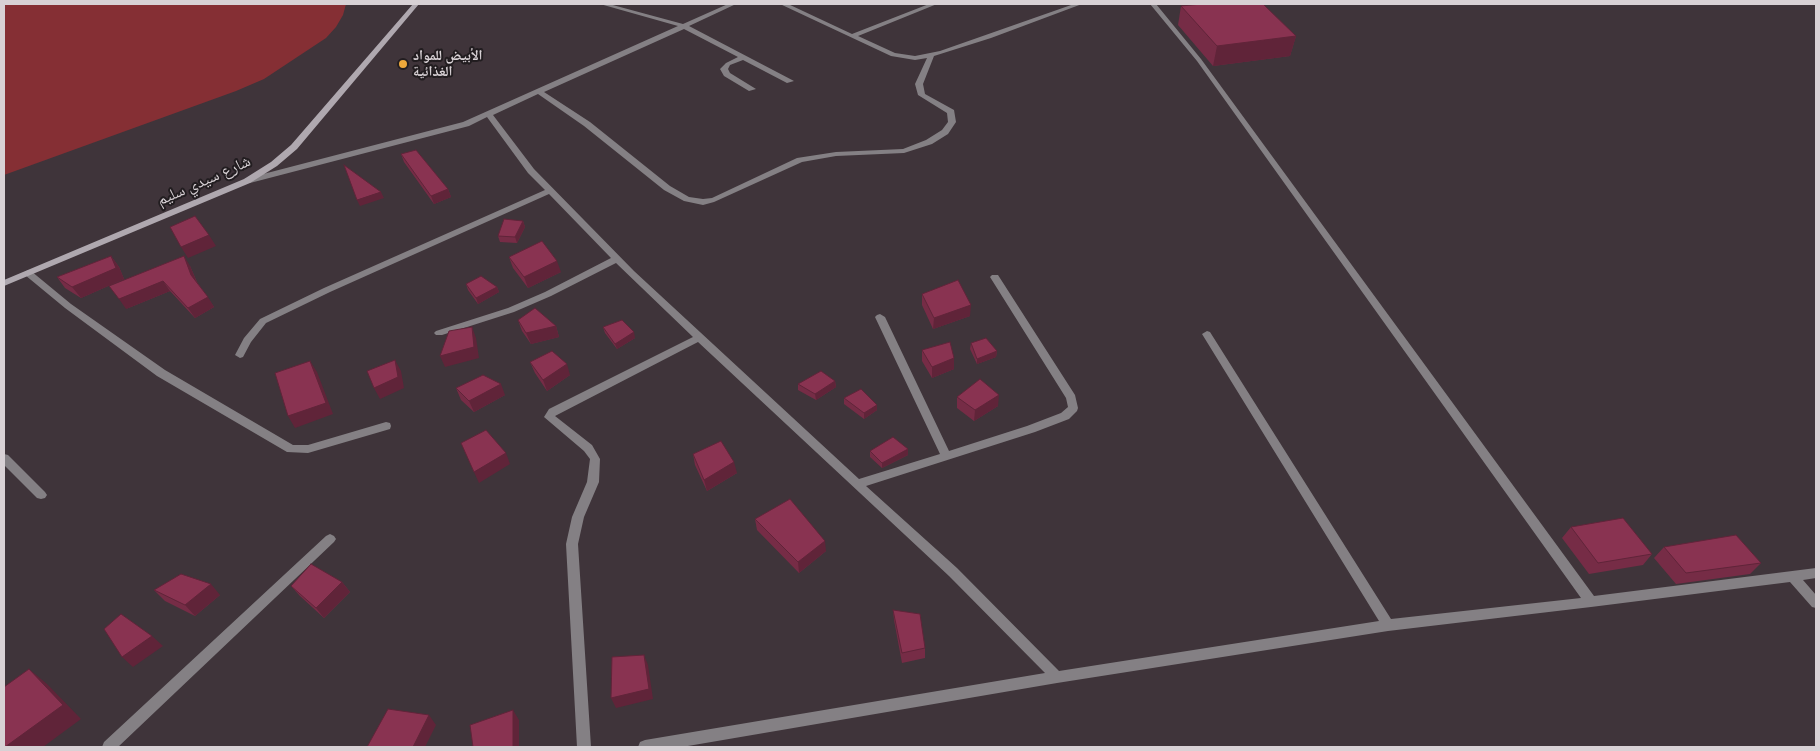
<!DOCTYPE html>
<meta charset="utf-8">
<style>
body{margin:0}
#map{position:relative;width:1820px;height:751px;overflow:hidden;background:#3f343a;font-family:Merriweather,serif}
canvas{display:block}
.frame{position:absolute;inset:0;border:5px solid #d8d1d5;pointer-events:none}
</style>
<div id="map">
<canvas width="1820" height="751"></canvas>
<div class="frame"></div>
</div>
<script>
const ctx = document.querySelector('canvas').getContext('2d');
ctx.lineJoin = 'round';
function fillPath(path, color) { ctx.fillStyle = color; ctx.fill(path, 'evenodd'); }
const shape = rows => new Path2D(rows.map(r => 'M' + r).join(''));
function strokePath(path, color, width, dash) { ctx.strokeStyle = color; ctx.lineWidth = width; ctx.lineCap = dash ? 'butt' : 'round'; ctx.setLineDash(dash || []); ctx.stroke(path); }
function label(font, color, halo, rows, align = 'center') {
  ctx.font = font + ' Merriweather,"Noto Naskh Arabic",serif'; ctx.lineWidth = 4; ctx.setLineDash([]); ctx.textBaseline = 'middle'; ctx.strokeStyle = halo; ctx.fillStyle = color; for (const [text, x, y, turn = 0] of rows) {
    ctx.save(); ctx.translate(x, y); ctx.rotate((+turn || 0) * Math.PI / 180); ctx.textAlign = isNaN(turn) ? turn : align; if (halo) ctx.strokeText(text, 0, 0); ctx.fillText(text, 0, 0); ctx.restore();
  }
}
fillPath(shape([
 [4,4,346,4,343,15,336,27,326,38,264,79,236,91,4,175]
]), '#852f34');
fillPath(shape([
 [600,4,609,4,683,24,728,4,736,4,689,26,794,81,787,83,743,60,730,65,728,69,730,73,756,89,749,91,724,76,720,69,726,63,738,57,684,29,544,92,590,122,670,186,689,197,703,199,712,198,797,158,836,152,903,149,926,140,942,130,948,122,947,113,918,95,915,84,927,58,915,60,891,56,780,4,788,4,852,34,929,4,937,4,858,36,895,53,915,56,940,51,1074,4,1082,4,991,38,934,56,923,84,925,94,954,110,956,122,948,134,932,144,904,153,836,156,802,162,714,202,703,205,684,201,664,190,584,126,538,94,493,115,534,169,634,271,859,479,940,454,875,317,877,315,880,314,885,317,949,451,1027,426,1061,413,1068,407,1066,398,990,277,992,275,998,275,1075,395,1078,408,1077,411,1069,419,1035,432,866,486,957,568,1059,671,1379,621,1202,334,1207,331,1210,332,1391,619,1581,598,1197,61,1150,4,1156,4,1201,59,1594,596,1816,568,1816,578,1803,580,1816,595,1816,608,1812,607,1790,582,1591,607,1388,631,1057,683,682,747,638,747,640,742,645,740,1045,673,949,576,698,342,555,416,592,445,600,459,599,482,584,517,578,544,591,747,577,747,566,544,572,517,587,482,590,459,584,451,544,417,549,409,693,337,616,263,551,296,514,312,442,335,436,335,434,333,436,331,508,308,545,292,611,258,549,194,330,292,266,323,251,342,243,357,240,358,235,355,244,338,260,319,324,288,545,190,528,173,487,117,469,126,250,183,244,183,244,179,463,122,678,26,600,4],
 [28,270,31,271,71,304,165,370,293,445,308,445,386,422,390,423,391,426,390,429,308,453,287,452,157,376,65,308,25,275,23,273,28,270],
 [4,454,8,455,45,492,47,495,45,498,41,499,37,498,4,465,4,454],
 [330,534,334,536,336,539,334,542,118,747,102,747,104,742,326,536,330,534]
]), '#848084');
fillPath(shape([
 [413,4,419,4,297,149,277,166,250,183,4,286,4,280,244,179,271,162,291,145,413,4]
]), '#afa8af');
fillPath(shape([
 [1181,6,1296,36,1290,56,1213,66,1178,25],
 [401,154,448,189,451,197,434,204,404,162],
 [523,221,525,227,517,243,500,242,498,236],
 [111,256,119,267,124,279,81,298,65,288,57,277],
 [509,257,561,272,528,288,513,268],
 [190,266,197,282,214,307,195,318,170,291,126,309],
 [466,284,497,287,499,292,478,304,468,290],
 [922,294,970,316,933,329,922,305],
 [518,320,556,326,559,337,531,344,522,331],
 [603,327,635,338,617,349,605,333],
 [971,343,997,351,996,357,977,364,970,349],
 [922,350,954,358,954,369,932,378,922,361],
 [530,362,570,375,547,391,535,373],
 [835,381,836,387,816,400,798,390,798,384],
 [456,388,505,395,474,412,461,400],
 [957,397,998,406,974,421,957,408],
 [844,398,877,410,864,419,844,404],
 [908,449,908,455,882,468,870,457,870,451],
 [693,454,737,473,707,491,695,465],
 [755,519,826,551,799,573,757,530],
 [1571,527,1652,554,1643,565,1589,574,1562,538],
 [1664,547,1761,563,1750,574,1676,584,1654,558],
 [342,582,350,592,324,618,300,596,291,586],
 [154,590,220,595,195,616,165,601],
 [893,610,925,648,925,658,902,663,894,620]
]), '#762c46');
fillPath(shape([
 [1296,36,1290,56,1213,66,1217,46],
 [448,189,451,197,434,204,431,196],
 [381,192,384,198,360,206,357,200],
 [523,221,525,227,517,243,515,237],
 [209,235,216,246,188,258,181,247],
 [111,256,119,267,124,279,81,298,72,287],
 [184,256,190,266,198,285,191,275],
 [557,261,561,272,528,288,524,277],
 [163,281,170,291,126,309,119,299],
 [497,287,499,292,478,304,476,298],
 [208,297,214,307,195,318,188,308],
 [971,305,970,316,933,329,934,318],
 [556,326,559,337,531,344,526,333],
 [472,327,476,338,479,358,445,367,440,356],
 [634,332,635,338,617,349,615,344],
 [997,351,996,357,977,364,977,359],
 [954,358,954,369,932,378,932,367],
 [395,360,401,371,404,388,380,399,374,388],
 [310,361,317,372,333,414,295,428,288,416],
 [567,364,570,375,547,391,543,380],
 [835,381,836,387,816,400,815,394],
 [501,384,505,395,474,412,469,401],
 [999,395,998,406,974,421,975,410],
 [877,405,877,410,864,419,864,413],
 [908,449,908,455,882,468,882,463],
 [506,453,510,464,479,483,474,472],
 [734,462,737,473,707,491,704,480],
 [825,541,826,551,799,573,798,562],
 [342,582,350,592,324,618,316,608],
 [211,584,220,595,195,616,185,605],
 [152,636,163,646,133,667,122,657],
 [644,655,648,665,653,699,616,708,611,698],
 [29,669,47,684,81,719,43,747,5,747],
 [513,710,519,720,519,747,513,747],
 [429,715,436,725,425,747,413,747]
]), '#602439');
const building = shape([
 [1202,4,1263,4,1296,36,1217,46,1181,6,1202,4],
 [416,150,448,189,431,196,401,154,416,150],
 [344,165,381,192,357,200,344,165],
 [195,216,209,235,181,247,170,227,195,216],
 [504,219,523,221,515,237,498,236,504,219],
 [542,241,557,261,524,277,509,257,542,241],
 [111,256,116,268,72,287,57,277,111,256],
 [184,256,191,275,208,297,188,308,163,281,119,299,109,286,184,256],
 [481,276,497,287,476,298,466,284,481,276],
 [958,280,971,305,934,318,922,294,958,280],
 [535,308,556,326,526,333,518,320,535,308],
 [622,320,634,332,615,344,603,327,622,320],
 [472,327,474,347,440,356,449,331,472,327],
 [986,338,997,351,977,359,971,343,986,338],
 [950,342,954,358,932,367,922,350,950,342],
 [552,351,567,364,543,380,530,362,552,351],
 [395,360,398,377,374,388,367,371,395,360],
 [310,361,326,403,288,416,275,373,310,361],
 [821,371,835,381,815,394,798,384,821,371],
 [483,375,501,384,469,401,456,388,483,375],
 [980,379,999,395,975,410,957,397,980,379],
 [861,389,877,405,864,413,844,398,861,389],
 [486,430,506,453,474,472,461,443,486,430],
 [893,437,908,449,882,463,870,451,893,437],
 [721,441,734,462,704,480,693,454,721,441],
 [790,499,825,541,798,562,755,519,790,499],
 [1623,518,1652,554,1598,563,1571,527,1623,518],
 [1736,535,1761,563,1686,573,1664,547,1736,535],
 [311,564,342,582,316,608,291,586,311,564],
 [181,574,211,584,185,605,154,590,181,574],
 [893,610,920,614,925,648,902,653,893,610],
 [121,614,152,636,122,657,104,629,121,614],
 [644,655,649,689,611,698,612,657,644,655],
 [29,669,63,705,5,747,4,747,4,687,29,669],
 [388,709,429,715,413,747,367,747,388,709],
 [513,710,513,747,473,747,470,725,513,710]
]);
fillPath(building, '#893351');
strokePath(building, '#602439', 1);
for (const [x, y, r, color] of [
 [403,64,5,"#eda83b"]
]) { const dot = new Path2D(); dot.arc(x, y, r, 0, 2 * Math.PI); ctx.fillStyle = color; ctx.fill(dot); strokePath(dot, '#221d20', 2); }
label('bold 14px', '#d8d1d5', '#221d20', [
 ["الأبيض للمواد",413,56],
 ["الغذائية",413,72]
], 'left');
label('16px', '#d8d1d5', '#221d20', [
 ["شارع سيدي سليم",204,181,-24]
]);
</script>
